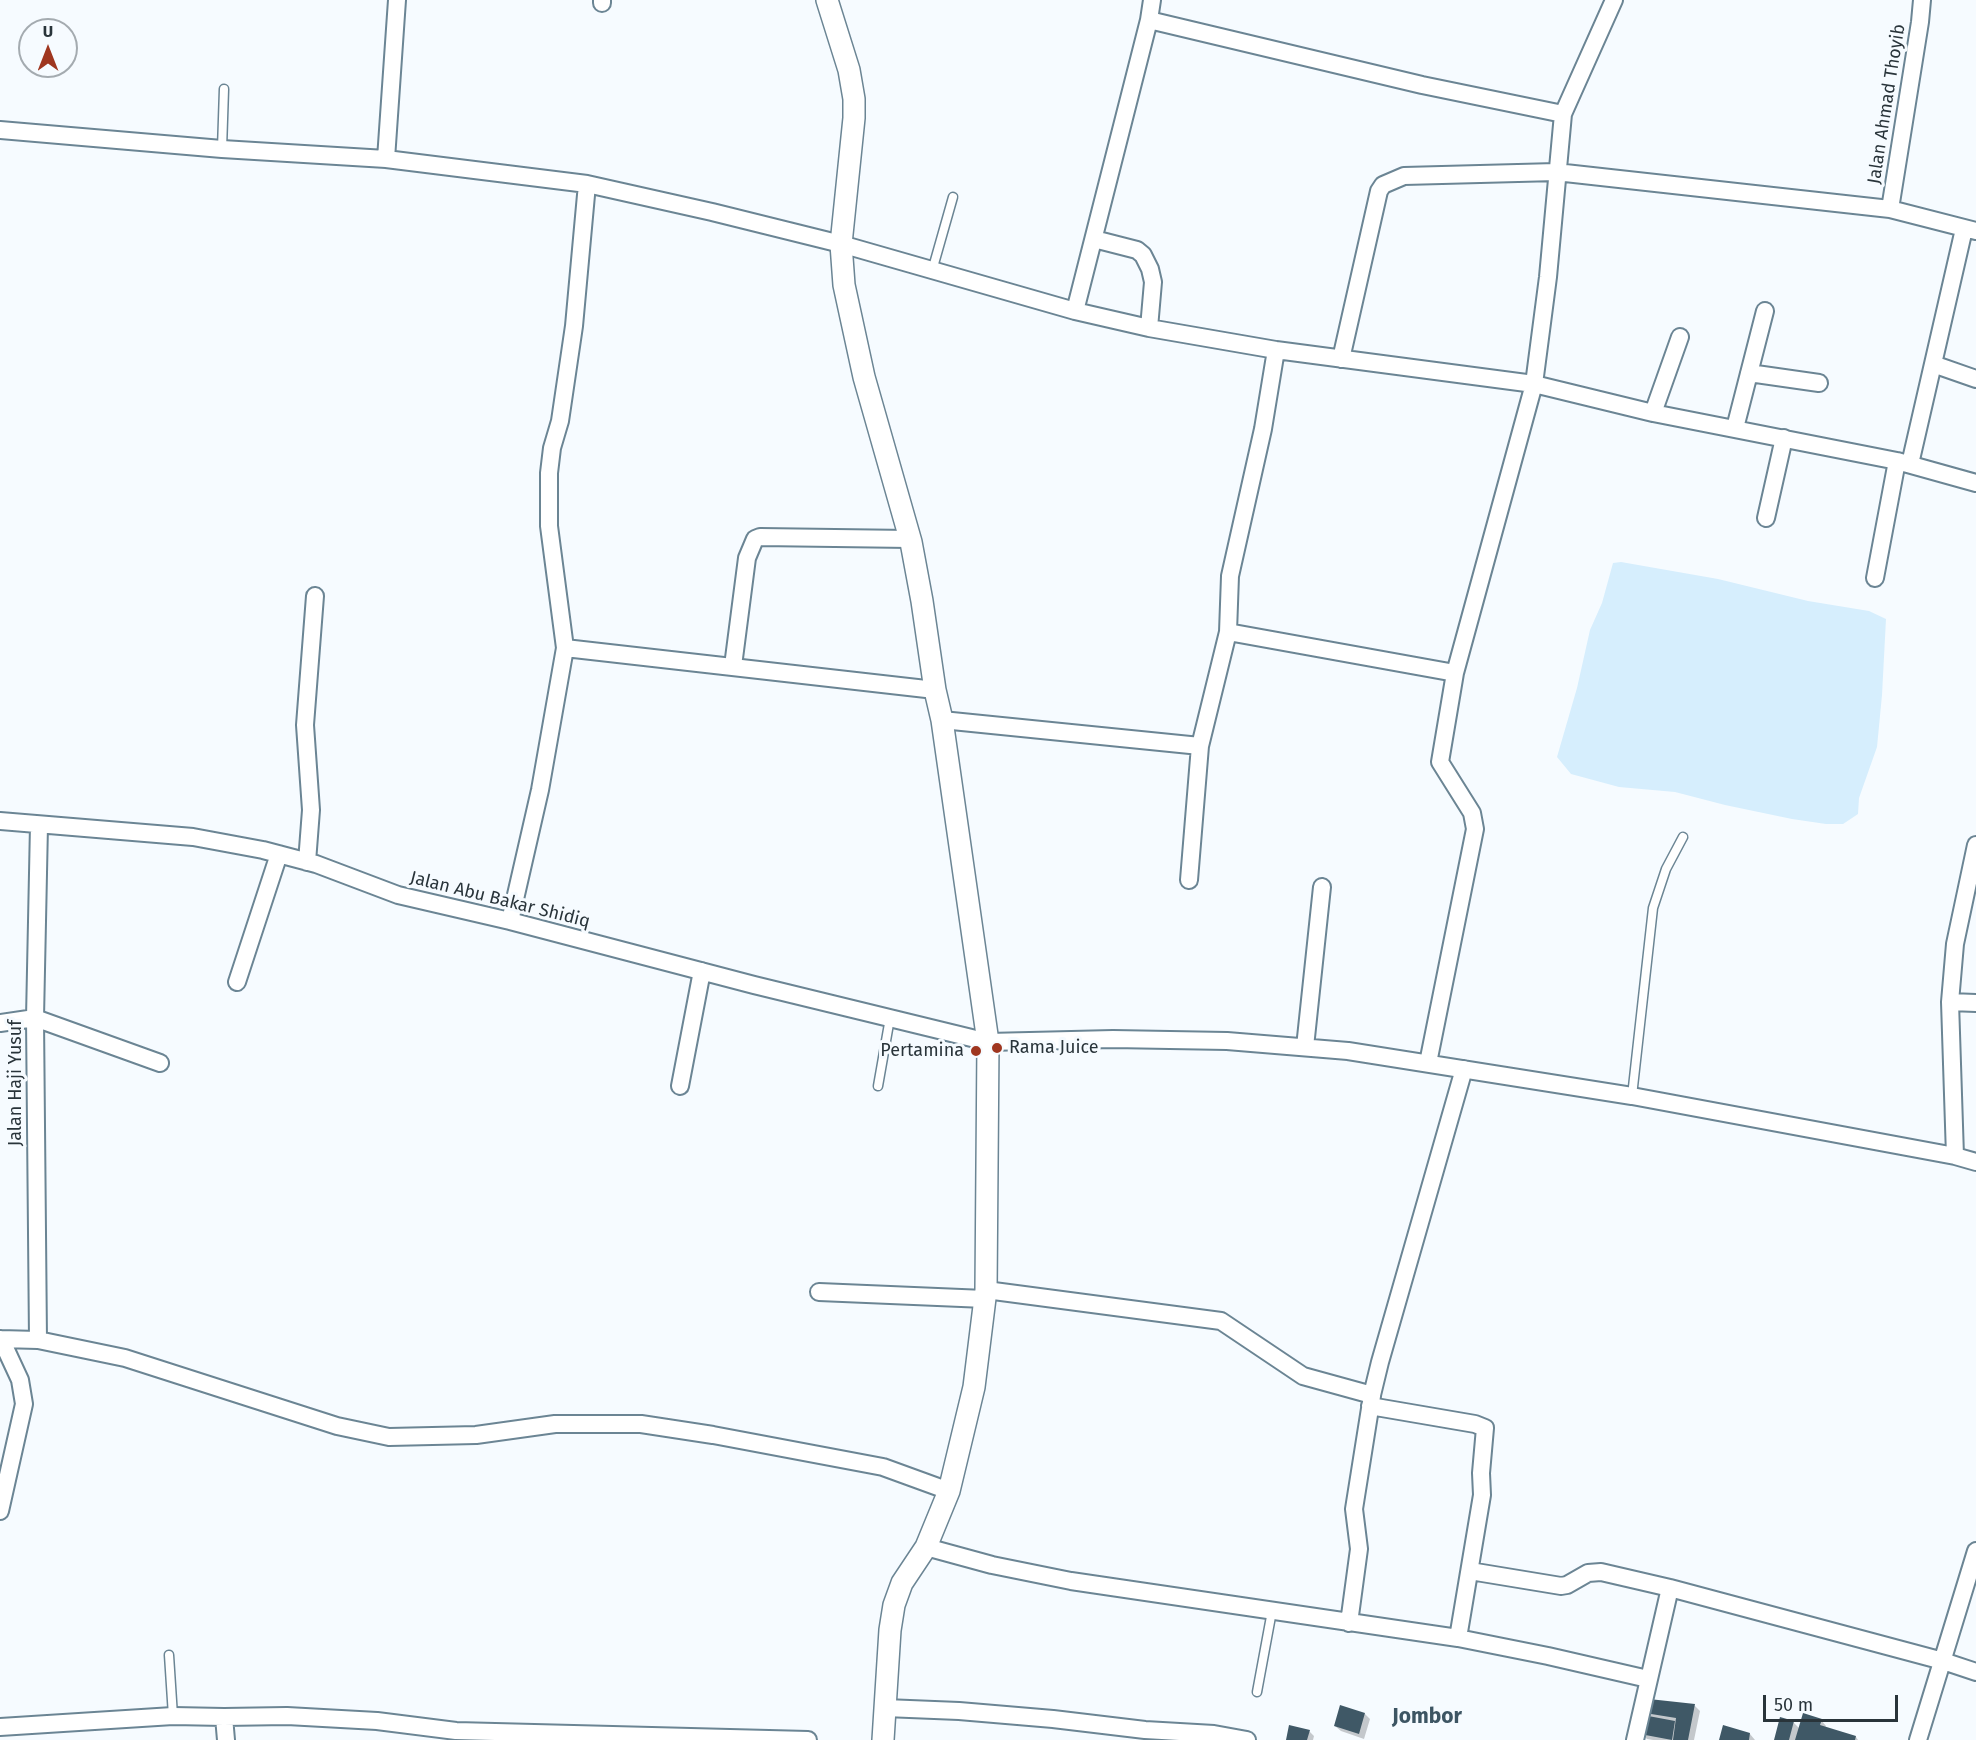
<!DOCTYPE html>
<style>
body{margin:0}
#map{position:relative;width:1976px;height:1740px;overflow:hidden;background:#f6fbff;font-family:"Fira Sans",sans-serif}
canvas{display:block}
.north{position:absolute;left:18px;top:18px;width:60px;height:60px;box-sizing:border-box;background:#f6fbff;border:2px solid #a4abb0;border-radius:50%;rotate:0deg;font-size:16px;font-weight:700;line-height:24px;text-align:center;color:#29343a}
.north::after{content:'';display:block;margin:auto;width:21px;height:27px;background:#9f361f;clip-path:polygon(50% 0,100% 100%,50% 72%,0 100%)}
.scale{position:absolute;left:1763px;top:1695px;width:135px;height:27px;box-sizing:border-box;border:3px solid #29343a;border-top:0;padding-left:8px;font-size:18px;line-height:21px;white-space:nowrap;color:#29343a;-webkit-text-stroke:4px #f6fbff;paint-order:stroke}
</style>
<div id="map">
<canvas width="1976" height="1740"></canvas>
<div class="north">U</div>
<div class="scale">50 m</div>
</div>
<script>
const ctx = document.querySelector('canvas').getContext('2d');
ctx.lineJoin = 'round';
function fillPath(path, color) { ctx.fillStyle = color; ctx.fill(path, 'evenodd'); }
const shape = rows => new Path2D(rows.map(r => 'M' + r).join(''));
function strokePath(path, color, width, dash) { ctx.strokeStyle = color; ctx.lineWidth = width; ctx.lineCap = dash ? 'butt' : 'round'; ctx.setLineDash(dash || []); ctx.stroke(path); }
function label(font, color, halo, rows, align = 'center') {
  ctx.font = font + ' "Fira Sans",sans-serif'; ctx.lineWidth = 6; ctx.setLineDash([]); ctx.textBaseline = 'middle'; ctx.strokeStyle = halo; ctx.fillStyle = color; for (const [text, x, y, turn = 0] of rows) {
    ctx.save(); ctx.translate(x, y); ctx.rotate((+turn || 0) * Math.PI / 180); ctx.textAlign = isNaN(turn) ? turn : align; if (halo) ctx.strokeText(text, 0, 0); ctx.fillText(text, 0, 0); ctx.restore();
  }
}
fillPath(shape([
 [1621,562,1718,579,1808,601,1869,611,1886,619,1882,695,1877,747,1859,798,1858,814,1843,824,1826,824,1792,819,1725,805,1675,792,1619,787,1571,774,1557,757,1577,688,1590,630,1602,603,1613,563]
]), '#d6eefd');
fillPath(shape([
 [1695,1706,1700,1711,1694,1740,1653,1740,1647,1739,1642,1734,1653,1719,1647,1713],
 [1365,1714,1370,1719,1364,1739,1341,1731,1335,1726],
 [1821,1720,1826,1726,1825,1728,1856,1737,1858,1740,1776,1740,1793,1722,1800,1729],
 [1309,1731,1314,1736,1313,1740,1287,1740],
 [1750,1734,1755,1740,1721,1740]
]), '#0003');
fillPath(shape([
 [1649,1699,1695,1704,1688,1740,1673,1740,1676,1718,1645,1713],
 [1340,1705,1365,1713,1359,1734,1334,1726],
 [1803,1713,1822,1719,1820,1725,1856,1736,1855,1740,1795,1740],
 [1643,1715,1675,1721,1672,1740,1640,1734],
 [1780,1717,1794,1721,1789,1740,1774,1740],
 [1289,1725,1310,1730,1307,1740,1286,1740],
 [1723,1725,1750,1733,1749,1740,1719,1740]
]), '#3f5866');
const service = shape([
 [222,149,224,89],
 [932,271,953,197],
 [878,1086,890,1018],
 [1632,1096,1653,908,1666,869,1683,837],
 [169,1655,173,1716],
 [1257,1692,1272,1611]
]);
const minor = shape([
 [602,0,602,3],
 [1922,0,1920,22,1890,209,1976,231],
 [1149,20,1422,85,1563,114],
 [0,130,222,149,386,159,587,184,712,212,841,244,1075,311,1149,328,1276,350,1534,384,1653,413,1897,461,1976,483],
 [386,159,397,0],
 [1094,239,1137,250,1143,255,1150,269,1153,282,1149,328],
 [1075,311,1149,20,1152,0],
 [1341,359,1379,191,1383,185,1404,176,1556,172,1890,209],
 [1933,364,1976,379],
 [1749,373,1819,383],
 [1653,413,1680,337],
 [1735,428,1765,311],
 [1910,464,1964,229],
 [1766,518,1784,438],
 [1875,578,1897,461],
 [1228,632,1230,576,1263,429,1276,350],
 [565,648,549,526,549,473,552,448,560,421,574,326,587,184],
 [733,666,747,558,755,539,760,537,910,539],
 [942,720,1200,746],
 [0,821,193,837,263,850,316,864,398,895,510,921,754,985,988,1042,1113,1039,1227,1041,1348,1051,1632,1096,1955,1156,1976,1162],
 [307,862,311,810,305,725,315,596],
 [1189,880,1200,746,1228,632,1455,673,1534,384,1548,277,1563,114,1614,0],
 [510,921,540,790,565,648,935,690],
 [237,982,279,854],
 [1950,1002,1976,1003],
 [0,1023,35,1018,160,1063],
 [1305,1047,1322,887],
 [1428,1063,1475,829,1472,813,1440,762,1455,673],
 [680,1086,702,971],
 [1955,1156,1950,1002,1955,944,1976,845],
 [986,1290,1221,1321,1303,1376,1372,1395,1380,1362,1464,1069],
 [819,1292,985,1299],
 [0,1339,38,1340,125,1358,337,1426,389,1437,476,1435,555,1424,641,1424,713,1435,883,1467,949,1491],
 [38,1340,35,1018,39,825],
 [1370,1406,1475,1424,1485,1428,1481,1473,1482,1495,1458,1638],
 [0,1511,24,1404,20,1380,1,1339],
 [926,1547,992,1565,1071,1581,1458,1638,1548,1656,1648,1679],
 [1470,1571,1561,1586,1567,1585,1588,1573,1601,1572,1670,1588],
 [1349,1623,1359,1549,1354,1509,1372,1396],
 [885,1708,959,1711,1053,1719,1145,1730,1214,1734,1247,1740],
 [0,1727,173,1716,224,1717],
 [226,1740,224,1717,287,1716,377,1721,456,1731,808,1740],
 [1635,1740,1670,1588,1943,1661,1976,1672],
 [1918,1740,1976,1551]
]);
const tertiary = shape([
 [827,0,849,70,854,99,854,118,841,244,844,285,864,377,911,542,922,601,935,690,942,720,988,1042,986,1290,974,1387,949,1491,926,1547,902,1583,894,1605,890,1630,883,1740]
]);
strokePath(service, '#6b8594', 11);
strokePath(minor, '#6b8594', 20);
strokePath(tertiary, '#6b8594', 24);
strokePath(service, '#fff', 8);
strokePath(minor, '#fff', 16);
strokePath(tertiary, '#fff', 21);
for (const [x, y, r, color] of [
 [997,1048,6,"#9f361f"],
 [976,1051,6,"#9f361f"]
]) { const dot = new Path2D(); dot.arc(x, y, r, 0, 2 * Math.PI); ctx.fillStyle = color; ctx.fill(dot); strokePath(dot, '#f6fbff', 2); }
label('18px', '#29343a', '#f6fbff', [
 ["Jalan Ahmad Thoyib",1887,104,-81],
 ["Jalan Abu Bakar Shidiq",500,900,14],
 ["Jalan Haji Yusuf",16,1083,-90]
]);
label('18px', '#29343a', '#f6fbff', [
 ["Rama Juice",1009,1048],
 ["Pertamina",964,1051,"right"]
], 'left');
label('bold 21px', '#3d5563', '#f6fbff', [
 ["Jombor",1427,1717]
]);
</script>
